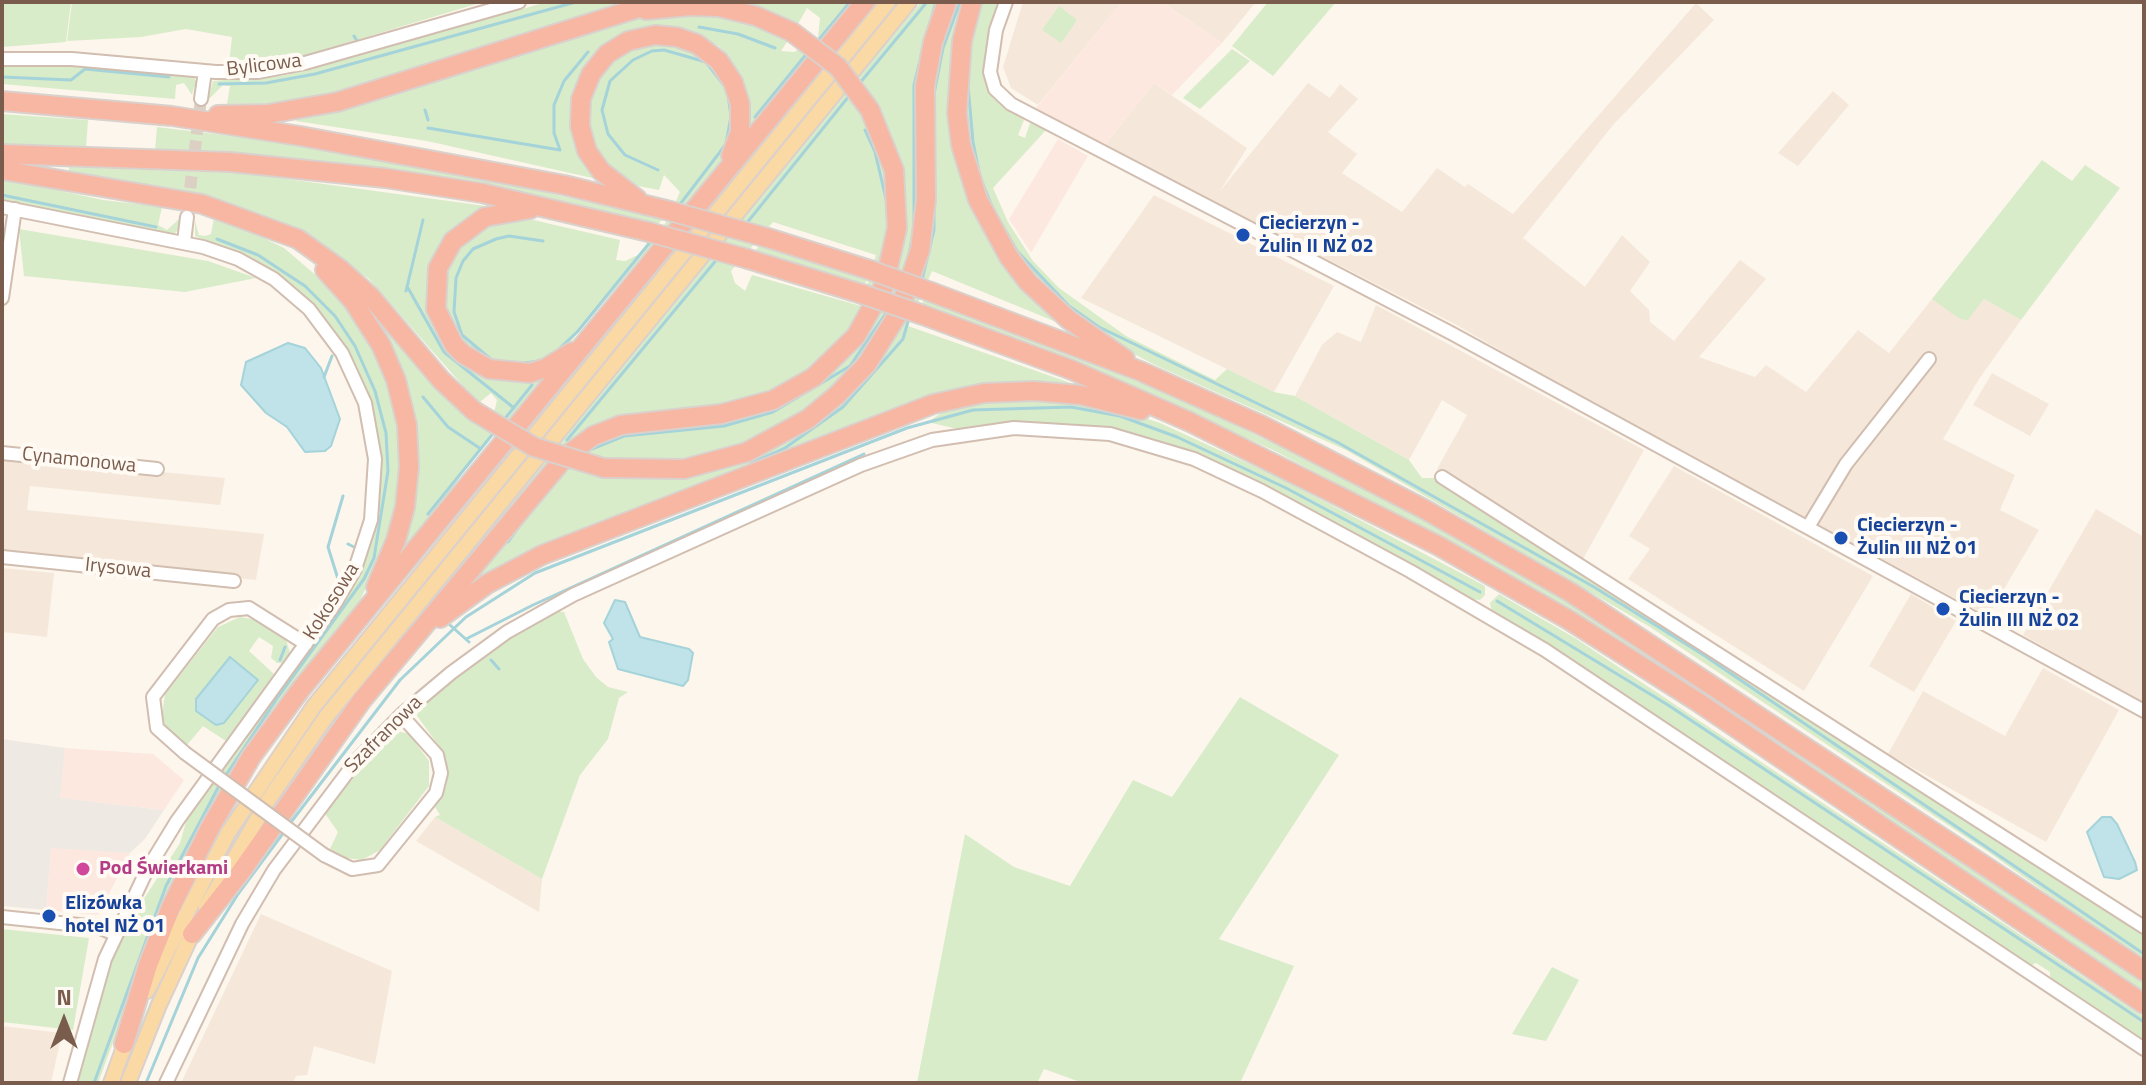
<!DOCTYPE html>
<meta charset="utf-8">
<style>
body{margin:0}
#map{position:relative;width:2146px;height:1085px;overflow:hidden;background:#fdf6ec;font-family:"Titillium Web",sans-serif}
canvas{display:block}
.frame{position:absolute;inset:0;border:4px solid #7a5c4d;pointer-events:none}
.north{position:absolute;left:24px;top:981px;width:80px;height:80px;-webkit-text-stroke:6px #fffaf3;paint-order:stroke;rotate:0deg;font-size:22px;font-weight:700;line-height:32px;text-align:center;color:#7a5c4d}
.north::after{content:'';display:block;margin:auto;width:28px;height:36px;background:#7a5c4d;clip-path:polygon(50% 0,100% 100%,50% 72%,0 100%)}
</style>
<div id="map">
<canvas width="2146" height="1085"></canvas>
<div class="frame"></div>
<div class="north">N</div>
</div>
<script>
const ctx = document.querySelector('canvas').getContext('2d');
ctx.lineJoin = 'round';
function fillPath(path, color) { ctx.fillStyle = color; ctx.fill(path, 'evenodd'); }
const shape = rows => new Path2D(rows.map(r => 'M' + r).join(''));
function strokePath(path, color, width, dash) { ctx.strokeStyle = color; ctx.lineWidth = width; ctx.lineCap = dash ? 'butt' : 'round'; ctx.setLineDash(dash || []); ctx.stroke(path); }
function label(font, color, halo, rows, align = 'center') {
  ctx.font = font + ' "Titillium Web",sans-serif'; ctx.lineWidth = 8; ctx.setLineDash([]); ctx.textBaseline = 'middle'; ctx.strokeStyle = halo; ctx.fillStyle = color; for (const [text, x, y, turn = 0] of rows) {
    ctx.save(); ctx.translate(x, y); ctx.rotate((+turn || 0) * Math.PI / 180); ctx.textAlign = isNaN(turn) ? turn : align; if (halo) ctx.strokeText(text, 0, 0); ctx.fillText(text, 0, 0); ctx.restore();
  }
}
fillPath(shape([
 [1023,2,1122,2,1038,105,1011,88,1003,67],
 [1162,2,1256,2,1222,43],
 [1696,3,1714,20,1613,125,1523,238,1585,287,1622,235,1650,262,1630,291,1649,310,1650,322,1674,341,1740,260,1766,279,1699,357,1755,377,1766,365,1806,392,1858,330,1889,353,1932,299,1966,321,1984,299,2021,320,1979,379,1943,439,2015,475,2000,510,2039,530,1988,616,1577,395,1455,324,1104,146,1154,83,1247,148,1220,191,1308,83,1330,98,1340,84,1358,99,1328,132,1357,154,1342,173,1402,212,1437,168,1465,187,1468,184,1513,214],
 [1833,91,1849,105,1798,166,1778,153],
 [1154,195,1334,286,1274,392,1081,298],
 [1376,305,1644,450,1583,559,1437,469,1467,415,1442,400,1409,460,1295,396,1322,345,1337,332,1361,342],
 [1992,373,2049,404,2030,436,1973,405],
 [2,457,225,478,220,505,30,486,27,510,264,534,256,580,2,553],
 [1674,466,1873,576,1804,691,1628,579,1650,549,1629,536],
 [2096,509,2144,537,2144,703,2023,635],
 [2,568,54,573,47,637,2,632],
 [1911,594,1956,621,1914,692,1869,666],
 [2043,668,2119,710,2046,842,1888,754,1923,691,2005,736],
 [435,817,542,879,539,912,416,841],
 [261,914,392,971,375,1064,314,1046,307,1075,296,1076,293,1083,181,1083],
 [2,1026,62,1033,51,1083,2,1083]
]), '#f5e8da');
fillPath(shape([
 [1122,2,1162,2,1222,43,1172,95,1154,83,1104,146,1036,108],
 [1058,139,1088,156,1031,253,1009,219],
 [65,748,153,754,184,780,164,810,59,798],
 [51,847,130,853,98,915,46,910]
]), '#fde8e0');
fillPath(shape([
 [2,739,65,748,60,798,164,810,145,839,130,853,51,848,46,910,2,906]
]), '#efe9e4');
fillPath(shape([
 [2,2,71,2,66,42,2,47],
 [72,2,483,2,303,56,229,64,232,37,186,29,141,37,67,41],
 [547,2,636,2,329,97,298,103,227,104,230,86,223,85,208,100,213,81,286,75],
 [739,2,854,2,823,40,818,37,820,18,807,8,798,24],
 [893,2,902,2,314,725,220,869,188,929,124,1083,117,1083,159,980,214,869,304,727],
 [921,2,942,2,919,222,901,292,855,368,828,396,789,424,746,444,689,460,629,462,579,453,606,436,819,380,899,251,877,105,859,76],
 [955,2,968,2,961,21,966,184,1066,326,932,271,908,326,1082,387,993,386,449,602,569,468,613,475,760,454,827,414,917,288,926,265,934,181,930,97,938,47],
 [977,2,1001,2,983,67,985,82,994,99,1024,120,1018,135,1025,138,1030,123,1046,130,993,188,1008,222,1033,261,1059,288,1126,336,1215,380,1227,369,1274,392,1295,396,1409,460,1422,478,1435,478,1617,591,2144,932,2144,962,1987,851,1650,627,1346,450,1155,365,1098,335,1013,256,974,174,963,95],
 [1268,2,1336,2,1273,76,1232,46],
 [1059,6,1077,20,1061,43,1042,30],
 [657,12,730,12,791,36,781,51,794,52,800,49,815,54,752,128,742,76,720,47,686,29,669,27,645,28,619,39,577,90,597,179,427,141,296,121,298,117],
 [675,43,704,55,733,94,732,141,719,165,563,351,530,367,488,362,459,340,443,303,443,281,454,252,474,230,516,216,620,240,616,260,625,261,640,254,667,221,680,192,664,175,659,190,638,186,617,176,597,155,586,120,591,88,614,56,641,44],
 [1232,49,1250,61,1200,109,1183,98],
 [61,64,192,74,199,87,194,87,192,95,184,83,176,85,175,99,2,84,2,66],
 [850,88,882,149,892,207,886,258,867,309,831,355,767,397,590,431,263,828,282,793,355,695],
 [773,222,876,255,861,306,752,275,745,291,735,283,731,271],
 [2,114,88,120,86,148,2,146],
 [157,127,306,145,434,167,663,219,658,224,547,197,376,168,241,154,155,151],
 [2042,160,2072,181,2085,165,2120,188,2021,320,1984,299,1967,321,1957,317,1932,299],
 [69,167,243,173,493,207,430,275,431,316,489,376,517,381,551,373,511,424,494,413,497,400,491,393,480,402,464,387,369,279,295,228,209,196,69,172],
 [2,178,103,200,162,207,158,225,167,230,179,219,181,227,173,235,167,235,2,200],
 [214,218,248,230,284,248,332,289,359,322,381,360,400,425,403,461,396,522,357,607,255,736,221,793,148,948,98,1083,76,1083,107,966,110,967,127,925,180,843,186,822,209,786,339,607,366,557,375,520,380,483,376,424,351,357,335,332,306,300,273,272,195,236,195,221,199,235,205,236,211,234],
 [19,229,208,261,256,278,185,292,24,276],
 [759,246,787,255,867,280,864,285,755,251],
 [924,298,1166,393,1318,464,1473,546,1591,615,2144,978,2144,996,1828,778,1644,657,1507,573,1273,450,1097,371,922,305],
 [362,302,455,406,492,433,392,571,416,472,417,438,410,403],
 [1034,397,1118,409,1160,423,1278,477,1474,580,1485,586,1485,595,1480,600,1470,599,1339,525,1223,467,1106,429,1028,421,957,429,928,422,953,405],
 [1499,594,1575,638,2144,1017,2144,1043,2050,979,2050,972,2036,963,2030,966,1610,686,1492,613,1490,603],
 [555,611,564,612,583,659,596,677,608,687,628,692,619,698,608,739,580,775,542,879,435,817,440,815,435,807,446,787,447,766,439,746,415,713,432,694,505,640],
 [240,617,252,619,286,639,290,653,283,663,277,663,271,658,273,646,259,637,249,651,274,674,226,741,203,726,187,745,165,725,162,716,165,694,218,627],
 [1240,697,1339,755,1219,939,1294,966,1240,1083,1083,1083,1044,1069,1037,1083,917,1083,965,834,1014,867,1070,886,1133,780,1172,797],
 [397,731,409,734,429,761,429,786,380,850,362,860,347,858,330,849,338,832,324,812,363,764],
 [2,929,89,938,73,1030,2,1022],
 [1552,967,1579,980,1546,1041,1512,1034]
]), '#d8ecc9');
const water = shape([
 [288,343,305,348,321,368,340,419,331,446,325,451,305,452,287,427,266,413,241,385,246,362,288,343],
 [615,600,625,602,640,637,689,649,693,653,688,680,683,686,618,669,609,642,613,639,604,623,615,600],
 [230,657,258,680,224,723,216,725,196,711,196,699,230,657],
 [2102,817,2111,817,2117,824,2135,862,2137,870,2119,879,2104,877,2087,832,2102,817]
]);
fillPath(water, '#bfe3e8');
strokePath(water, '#a5d3da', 2);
strokePath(shape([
 [977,15,982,2],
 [699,27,738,34,775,48],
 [354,36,357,41],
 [926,37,936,2],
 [816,43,850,2],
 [2,77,71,80,85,69,169,77],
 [219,84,266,83,315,74,576,2],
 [859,84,927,2],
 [968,86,973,142,980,177,993,209,1017,251,1069,306,1099,327,1337,442,1594,587,1702,654,2144,954],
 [934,94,943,48,960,2],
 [425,110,428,120],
 [755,117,808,52],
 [428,128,560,150,554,133,554,105,564,81,588,52],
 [865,130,875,152,887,203],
 [658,170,625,155,608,134,602,110,610,81,633,60,652,51,664,50,706,62,726,88],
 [2,195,156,227],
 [678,207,726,144,731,116,728,95],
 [746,224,849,96],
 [217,239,258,255,305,286,335,316,355,346,375,391,386,433,388,471,374,558,364,579,278,697,224,778],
 [909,255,914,227,914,85,923,48],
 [922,280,934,230,934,138],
 [408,288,444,352,514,408],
 [406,291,423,220],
 [493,361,462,335,454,312,456,278,463,261,473,249,496,239,509,236,543,241],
 [524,363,540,361,558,350,578,331,651,241],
 [324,377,332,356],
 [423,397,448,427,481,449],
 [503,421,532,385],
 [567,440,718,258],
 [587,451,624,436,724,426,773,412,850,366,888,310],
 [751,463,785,448,843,407,903,339,909,318],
 [428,514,496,430],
 [508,542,523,521],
 [348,544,356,548],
 [1497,601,1668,705,2144,1022],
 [450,625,469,642],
 [308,626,328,601,338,579,328,547,343,496],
 [466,639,533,605,864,454],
 [280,660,285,647],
 [491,660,499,669],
 [288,826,400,680,466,617,535,573,907,428,973,410,1071,407,1120,416,1177,437,1286,488,1480,592],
 [94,1083,166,886,220,784],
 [146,1083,198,958,238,894,284,832]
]), '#a5d3da', 3);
strokePath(shape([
 [188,206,201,99]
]), '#dcd0c4', 12, [12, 6]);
const minor = shape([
 [1006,2,996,30,990,72,995,89,1011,104,1451,333,2144,711],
 [2,59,72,59,216,72,258,72,305,63,519,2],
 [201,99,205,71],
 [2,207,203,247,238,259,274,279,309,309,342,353,365,403,375,459,371,520,355,569,336,602,177,821,147,870,105,959,70,1083],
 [184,242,187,217],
 [2,298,15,209],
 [2,453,157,469],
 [1442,477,2144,927],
 [1808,527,1846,464,1929,359],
 [2,557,234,581],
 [185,753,157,728,153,697,213,619,229,610,249,608,306,644],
 [324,855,352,869,378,865,436,793,441,773,437,755,401,715],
 [2,917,98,927,115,934],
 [166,1083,242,924,274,870,356,761,401,715,451,673,507,632,573,595,861,465,932,440,1014,428,1110,434,1194,459,1262,491,1410,571,1545,650,2144,1049]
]);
const major = shape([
 [206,907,269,799,326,717,909,2],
 [147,991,228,833,314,706,888,2],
 [111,1083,128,1036],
 [128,1083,159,1005,196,925]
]);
const highway = shape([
 [972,2,962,41,957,113,961,145,978,200,1009,257,1028,282,1068,319,1125,359],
 [646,10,690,6,719,7,756,16,792,32],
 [2,101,172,116,300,136,564,185,670,211],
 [218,115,268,114,337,102,658,2],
 [2,154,230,162,385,178,482,193,649,232],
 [2,170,202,204,298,239,340,269,371,297,441,380,474,411],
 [637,199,601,171,587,151,580,126,581,99,591,74,607,54,628,41,655,35,677,37,697,44,719,61,733,82,740,104,740,132,731,156],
 [530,209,485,217,453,241,438,268,436,309,454,345,463,354,489,369,530,373,546,368,572,352],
 [768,238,870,270],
 [748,259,862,294],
 [325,270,353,301,381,345,396,380,407,425,409,467,405,507,396,540,376,587],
 [931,292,1140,371,1263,426,1424,509,1570,592,2144,971],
 [923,315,1072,370,1190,422,1439,546,1569,620,1698,702,2144,1004],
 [604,468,684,469,747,452,808,419,837,395,867,364,898,314,920,250,926,200,925,86,933,42,947,2],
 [440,618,487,584,542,555,933,404,984,393,1034,391,1081,395,1141,410],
 [192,934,240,873,362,700,566,456,593,436,621,425,721,414,773,400,814,377,856,336,884,286,897,228,894,170,870,110],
 [124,1044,148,965,171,907,210,828,251,757,301,689,865,2]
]);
strokePath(minor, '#d1beb0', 16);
strokePath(major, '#dad1cd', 18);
strokePath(highway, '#dad1cd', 22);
strokePath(minor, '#fff', 12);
strokePath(major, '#fbd9a5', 14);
strokePath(highway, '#f7b7a3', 18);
const minorBridge = shape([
 [185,753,324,855]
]);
const highwayBridge = shape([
 [792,32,838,67,870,110],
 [670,211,768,238],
 [649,232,748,259],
 [870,270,931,292],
 [862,294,923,315],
 [474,411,534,447,604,468]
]);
strokePath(minorBridge, '#d1beb0', 16, []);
strokePath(highwayBridge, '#dad1cd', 22, []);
strokePath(minorBridge, '#fff', 12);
strokePath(highwayBridge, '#f7b7a3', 18);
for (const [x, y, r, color] of [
 [1243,235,8,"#1a4fb4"],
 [1841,538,8,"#1a4fb4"],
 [1943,609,8,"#1a4fb4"],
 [83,869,8,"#d1479c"],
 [49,916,8,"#1a4fb4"]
]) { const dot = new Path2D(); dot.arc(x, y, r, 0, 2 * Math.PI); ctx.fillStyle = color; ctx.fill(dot); strokePath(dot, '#fffaf3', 3); }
label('20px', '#7a5c4d', '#fffaf3', [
 ["Bylicowa",264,66,-7],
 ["Cynamonowa",79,461,6],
 ["Irysowa",118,569,6],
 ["Kokosowa",332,602,-58],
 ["Szafranowa",384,735,-45]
]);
label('bold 20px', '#164399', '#fffaf3', [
 ["Ciecierzyn -",1259,224],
 ["Żulin II NŻ 02",1259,247],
 ["Ciecierzyn -",1857,526],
 ["Żulin III NŻ 01",1857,549],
 ["Ciecierzyn -",1959,598],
 ["Żulin III NŻ 02",1959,621],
 ["Elizówka",65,904],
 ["hotel NŻ 01",65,927]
], 'left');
label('bold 20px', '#b23c85', '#fffaf3', [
 ["Pod Świerkami",99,869]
], 'left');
</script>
